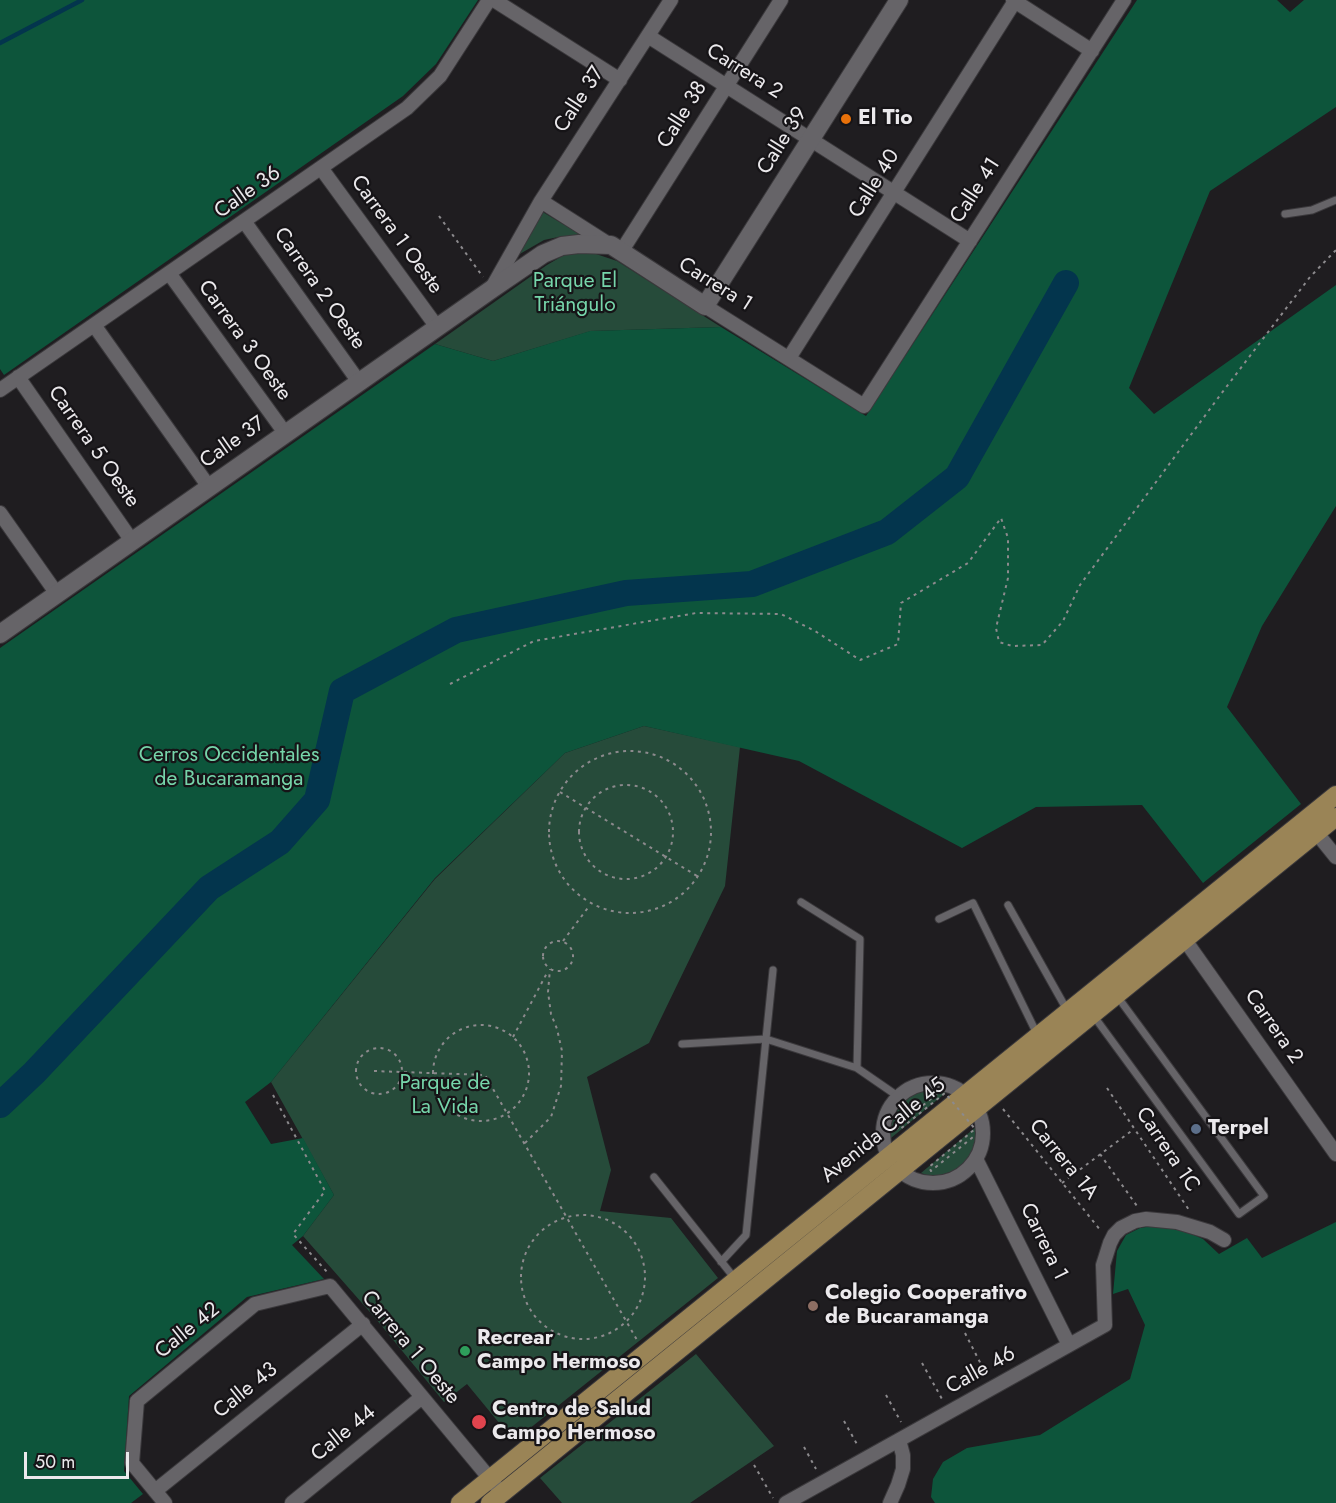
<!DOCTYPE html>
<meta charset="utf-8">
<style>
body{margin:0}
#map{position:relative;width:1336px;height:1503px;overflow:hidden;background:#1f1d20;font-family:Jost,sans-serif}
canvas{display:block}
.scale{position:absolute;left:24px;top:1452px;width:105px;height:27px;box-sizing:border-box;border:3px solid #ebe9ec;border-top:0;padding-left:8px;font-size:18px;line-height:21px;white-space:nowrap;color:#ebe9ec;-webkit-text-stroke:4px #161417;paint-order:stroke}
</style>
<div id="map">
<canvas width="1336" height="1503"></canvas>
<div class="scale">50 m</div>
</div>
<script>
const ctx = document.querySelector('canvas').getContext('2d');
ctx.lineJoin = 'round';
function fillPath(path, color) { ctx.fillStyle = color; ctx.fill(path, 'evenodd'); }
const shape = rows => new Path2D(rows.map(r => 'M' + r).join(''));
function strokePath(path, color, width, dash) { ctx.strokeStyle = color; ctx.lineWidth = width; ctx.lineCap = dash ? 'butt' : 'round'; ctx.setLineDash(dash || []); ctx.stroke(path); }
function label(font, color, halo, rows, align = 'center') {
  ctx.font = font + ' Jost,sans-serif'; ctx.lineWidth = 4.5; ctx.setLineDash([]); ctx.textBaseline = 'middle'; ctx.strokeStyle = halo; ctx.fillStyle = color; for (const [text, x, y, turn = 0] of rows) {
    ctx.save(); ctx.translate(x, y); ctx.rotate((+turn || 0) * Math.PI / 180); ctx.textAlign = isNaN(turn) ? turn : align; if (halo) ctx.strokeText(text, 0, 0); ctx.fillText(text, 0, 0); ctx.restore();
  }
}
fillPath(shape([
 [541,211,583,236,563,236,544,240,518,255],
 [590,252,617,261,721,327,591,331,493,361,435,344,547,265,564,255],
 [644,726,740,747,725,886,649,1043,587,1077,611,1170,600,1211,671,1218,718,1278,514,1441,467,1384,444,1402,376,1319,303,1236,334,1195,271,1082,435,879,565,753],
 [929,1088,948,1091,891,1138,891,1123,904,1098,915,1091],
 [977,1126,975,1147,968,1160,956,1170,938,1176,929,1176,921,1173],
 [696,1354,774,1446,690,1503,562,1503,540,1478]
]), '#264b3a');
fillPath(shape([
 [0,0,478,0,436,64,403,96,4,375,0,369],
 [1137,0,1277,0,1290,12,1304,0,1336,0,1336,107,1210,191,1129,388,1154,414,1336,285,1336,506,1262,626,1227,707,1301,804,1203,883,1142,805,1036,807,962,848,799,761,644,726,565,753,435,878,271,1082,245,1102,271,1144,303,1138,334,1195,303,1236,292,1245,324,1279,247,1297,129,1396,124,1471,143,1494,131,1503,0,1503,0,648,435,344,493,361,590,331,721,327,866,416],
 [1336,1222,1336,1503,935,1503,931,1497,933,1479,943,1462,967,1448,1040,1435,1130,1379,1145,1325,1128,1289,1113,1294,1117,1251,1126,1235,1140,1228,1158,1225,1185,1231,1203,1239,1219,1254,1247,1238,1262,1258]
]), '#0d553b');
strokePath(shape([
 [0,43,82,0]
]), '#03354d', 4.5);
strokePath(shape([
 [0,1105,34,1073,209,888,280,842,317,800,342,691,456,630,626,593,752,584,887,532,957,477,1066,283]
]), '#03354d', 26);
const lane = shape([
 [1285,214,1312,210,1336,200],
 [801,902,860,939,857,1068,899,1097],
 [1008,905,1067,1010],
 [939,919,973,903,1037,1034],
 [1093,1015,1239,1214,1264,1196,1117,996],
 [682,1044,766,1039,857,1068],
 [654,1177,736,1280],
 [721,1262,746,1235,773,970]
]);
const street = shape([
 [494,0,620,80],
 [1013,0,1092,51],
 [648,36,970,241],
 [321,168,437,327],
 [541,201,610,245],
 [244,221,359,382],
 [621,252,781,0],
 [169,273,285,433],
 [493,286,541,201,671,0],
 [705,306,864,406,1124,0],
 [94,325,209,487],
 [789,358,1015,1],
 [18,377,132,541],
 [0,390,407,108,440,76,489,0],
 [0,513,57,594],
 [1311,826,1336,857],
 [1180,933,1336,1154],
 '883 1133a50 50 0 1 1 100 0a50 50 0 1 1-100 0Z',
 [976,1159,1069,1345],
 [155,1491,363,1324],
 [165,1503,132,1463,137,1401,255,1304,330,1286,496,1486],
 [292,1503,422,1397],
 [786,1503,1105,1325,1103,1265,1110,1243,1114,1235,1121,1228,1135,1221,1146,1219,1177,1222,1210,1232,1224,1240],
 [890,1503,898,1485,903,1469,903,1455,899,1440]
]);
const secondary = shape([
 [0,634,492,289,543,254,562,246,579,244,611,245,705,306,899,0]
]);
const primary = shape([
 [460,1503,1336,795],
 [490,1503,1336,817]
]);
strokePath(lane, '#3b393c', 9);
strokePath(street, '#3b393c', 16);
strokePath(secondary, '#3b393c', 20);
strokePath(primary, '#3b393c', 20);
strokePath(shape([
 [439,216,483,277],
 [450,684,534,641,696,613,781,614,815,631,860,660,898,644,901,603,968,563,1001,518,1008,538,1008,578,996,628,999,642,1012,646,1042,645,1063,621,1080,585,1221,394,1310,277,1336,250],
 '549 832a81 81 0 1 1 162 0a81 81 0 1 1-162 0Z',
 '579 832a47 47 0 1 1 94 0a47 47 0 1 1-94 0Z',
 [560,792,697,876],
 '543 956a15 15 0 1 1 30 0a15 15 0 1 1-30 0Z',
 [563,941,590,905],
 '433 1073a48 48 0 1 1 96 0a48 48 0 1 1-96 0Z',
 [513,1037,548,971],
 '356 1071a23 23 0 1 1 46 0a23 23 0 1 1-46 0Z',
 [374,1071,485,1075,637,1340],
 [1107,1088,1189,1210],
 [273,1095,325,1191,293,1234,327,1272],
 [1003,1109,1101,1231],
 [525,1143,551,1117,561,1086,562,1051,557,1029,551,1014,548,992,550,969],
 [1100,1154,1137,1206],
 [1062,1183,1134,1129],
 '521 1277a62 62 0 1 1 124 0a62 62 0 1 1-124 0Z',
 [965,1333,986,1374],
 [922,1363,942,1399],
 [886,1395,901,1422],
 [844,1421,858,1446],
 [804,1447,816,1469],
 [754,1465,773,1498]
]), '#8c8a8d', 2, [3, 4.5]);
strokePath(lane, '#666468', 7);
strokePath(street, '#666468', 14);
strokePath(secondary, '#666468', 18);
strokePath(primary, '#9a8456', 18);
strokePath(shape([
 [937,1094,896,1127,899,1130,945,1093,975,1129,929,1167,931,1171,973,1137]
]), '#8c8a8d', 2, [3, 4.5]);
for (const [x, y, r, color] of [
 [846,119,6,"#e8710a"],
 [1196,1129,6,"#5c6f8a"],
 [813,1306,6,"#8d6e63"],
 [465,1351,6,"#2e9e5b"],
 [479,1422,8,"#e0444e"]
]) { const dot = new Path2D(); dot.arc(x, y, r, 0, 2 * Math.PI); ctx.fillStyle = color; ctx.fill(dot); strokePath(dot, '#161417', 2); }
label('21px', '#ebe9ec', '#161417', [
 ["Carrera 2",744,72,32],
 ["Calle 37",580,100,-57],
 ["Calle 38",683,115,-58],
 ["Calle 39",783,141,-58],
 ["Calle 40",875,184,-58],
 ["Calle 41",976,191,-57],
 ["Calle 36",248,193,-35],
 ["Carrera 1 Oeste",396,235,54],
 ["Carrera 1",715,285,32],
 ["Carrera 2 Oeste",319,289,55],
 ["Carrera 3 Oeste",244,341,54],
 ["Calle 37",233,443,-35],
 ["Carrera 5 Oeste",93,447,55],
 ["Carrera 2",1273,1027,55],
 ["Avenida Calle 45",884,1131,-39],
 ["Carrera 1C",1167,1150,56],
 ["Carrera 1A",1063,1160,51],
 ["Carrera 1",1043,1242,64],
 ["Calle 42",188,1331,-39],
 ["Carrera 1 Oeste",410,1348,50],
 ["Calle 46",981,1371,-29],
 ["Calle 43",246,1391,-39],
 ["Calle 44",344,1434,-39]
]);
label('bold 21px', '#ebe9ec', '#161417', [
 ["El Tio",858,119],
 ["Terpel",1208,1129],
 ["Colegio Cooperativo",825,1294],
 ["de Bucaramanga",825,1318],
 ["Recrear",477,1339],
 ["Campo Hermoso",477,1363],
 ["Centro de Salud",492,1410],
 ["Campo Hermoso",492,1434]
], 'left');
label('21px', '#76d5aa', '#161417', [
 ["Parque El",575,282],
 ["Triángulo",575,306],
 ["Cerros Occidentales",229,756],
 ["de Bucaramanga",229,780],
 ["Parque de",445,1084],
 ["La Vida",445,1108]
]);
</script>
